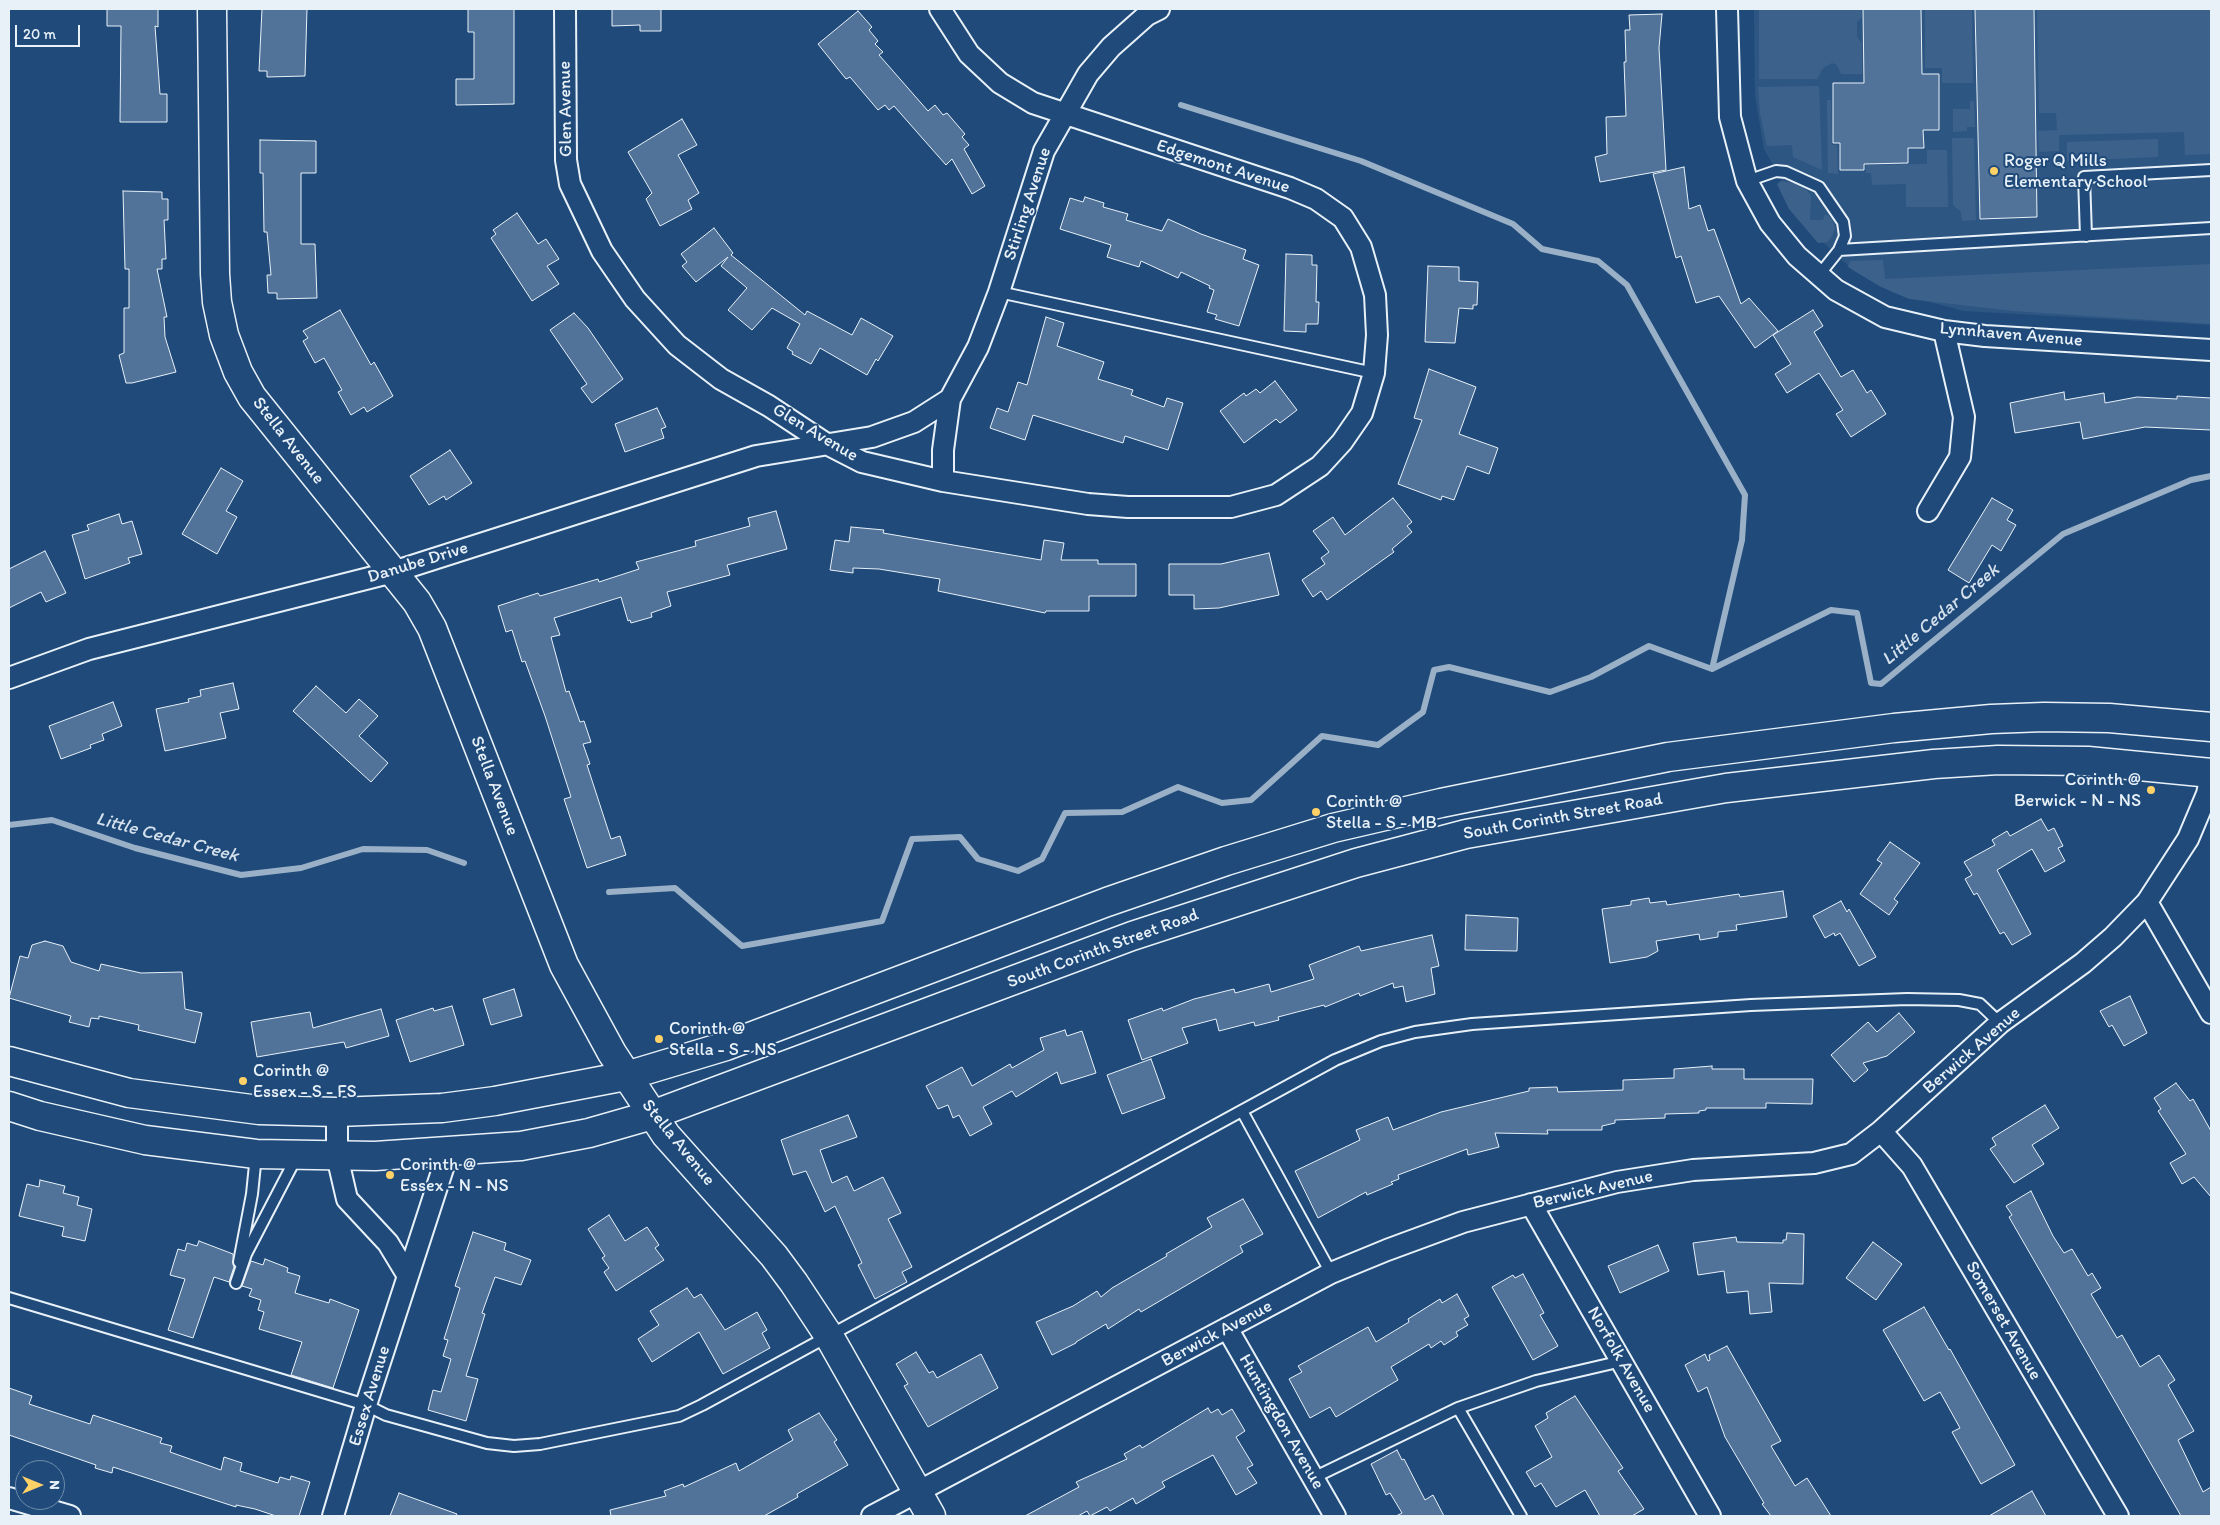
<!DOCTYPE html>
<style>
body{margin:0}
#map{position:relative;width:2220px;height:1525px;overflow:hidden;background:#1f4a7a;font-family:Itim,sans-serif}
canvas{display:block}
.frame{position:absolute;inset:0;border:10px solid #e8f1f8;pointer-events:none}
.north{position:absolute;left:15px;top:1460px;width:50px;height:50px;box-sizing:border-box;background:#1f4a7a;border:1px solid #6f8dac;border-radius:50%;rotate:90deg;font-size:14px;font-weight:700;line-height:20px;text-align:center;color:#e8f1f8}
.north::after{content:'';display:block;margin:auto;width:18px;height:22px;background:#ffd166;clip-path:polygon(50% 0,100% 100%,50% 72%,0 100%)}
.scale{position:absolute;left:15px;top:25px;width:65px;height:22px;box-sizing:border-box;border:2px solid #e8f1f8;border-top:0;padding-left:6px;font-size:15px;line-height:18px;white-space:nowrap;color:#e8f1f8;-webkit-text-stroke:4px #1f4a7a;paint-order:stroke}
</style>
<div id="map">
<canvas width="2220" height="1525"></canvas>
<div class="frame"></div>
<div class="north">N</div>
<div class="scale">20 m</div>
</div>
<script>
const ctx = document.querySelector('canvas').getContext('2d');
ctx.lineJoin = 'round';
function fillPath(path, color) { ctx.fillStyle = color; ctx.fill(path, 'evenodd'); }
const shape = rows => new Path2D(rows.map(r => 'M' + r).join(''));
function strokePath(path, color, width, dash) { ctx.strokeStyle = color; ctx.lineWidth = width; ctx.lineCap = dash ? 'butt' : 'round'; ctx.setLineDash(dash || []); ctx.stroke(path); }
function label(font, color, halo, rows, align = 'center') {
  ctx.font = font + ' Itim,sans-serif'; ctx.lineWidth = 4; ctx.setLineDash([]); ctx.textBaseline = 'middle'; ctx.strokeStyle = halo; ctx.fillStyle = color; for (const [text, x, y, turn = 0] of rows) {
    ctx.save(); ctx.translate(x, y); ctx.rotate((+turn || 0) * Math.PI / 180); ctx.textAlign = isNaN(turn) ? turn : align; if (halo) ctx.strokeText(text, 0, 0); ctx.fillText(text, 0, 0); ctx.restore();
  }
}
fillPath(shape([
 [1754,9,2211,9,2211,325,1964,311,1894,293,1854,271,1820,240,1789,193,1764,149,1755,96]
]), '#2e5683');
fillPath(shape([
 [1759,9,1861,9,1862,17,1857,22,1857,37,1862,43,1862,74,1841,74,1837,65,1832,63,1823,68,1817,79,1759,79],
 [1925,9,1972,9,1973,83,1942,83,1942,68,1925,68],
 [2037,9,2211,9,2211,154,2185,155,2184,132,2059,135,2059,151,2039,152,2038,131,2057,130,2056,113,2039,113],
 [1819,86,1822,170,1793,157,1792,145,1767,146,1760,113,1758,87],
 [1827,100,1831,100,1832,145,1837,145,1838,174,1828,173],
 [1970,101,1974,101,1975,127,1967,127,1967,131,1953,132,1953,109,1970,109],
 [1952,138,1974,138,1976,220,1962,221,1961,212,1953,205],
 [2158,139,2158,157,2067,161,2067,142],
 [1927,150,1947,150,1948,207,1906,207,1906,184,1872,185,1871,173,1866,173,1866,165,1927,164],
 [1781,181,1799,184,1807,190,1811,196,1810,220,1823,220,1825,214,1832,219,1835,228,1831,238,1827,242,1818,243,1789,209,1777,184],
 [1883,260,1885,279,2211,264,2211,324,2013,311,1909,299,1879,286,1848,267,1850,261]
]), '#3c628c');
strokePath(shape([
 [1181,105,1361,161,1513,224,1542,249,1598,261,1627,285,1745,495,1742,540,1712,669],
 [9,825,52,820,135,848,241,875,301,868,363,849,427,850,464,863],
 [609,892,675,888,742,946,882,921,912,839,960,837,978,859,1018,871,1042,859,1065,813,1122,812,1178,787,1222,803,1251,800,1322,736,1378,745,1423,712,1434,670,1449,667,1550,692,1591,677,1649,646,1712,669,1831,610,1857,613,1871,683,1881,684,2063,534,2191,480,2211,476]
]), '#9ab0c7', 6);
const building = shape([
 [107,9,158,9,158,27,155,26,160,94,167,94,167,122,120,122,121,26,107,26,107,9],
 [262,9,307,9,305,76,267,77,267,71,259,71,262,9],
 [468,9,514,9,514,104,456,105,456,79,474,79,474,32,468,32,468,9],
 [612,9,661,9,661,31,640,31,640,25,612,26,612,9],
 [1863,9,1921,9,1922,74,1939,74,1939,130,1923,130,1924,148,1908,148,1908,163,1864,164,1864,170,1840,170,1840,143,1833,143,1833,83,1864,83,1863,9],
 [1975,9,2034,9,2037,217,1980,219,1975,9],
 [858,11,872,27,869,30,878,41,875,44,883,52,879,55,928,111,935,105,943,115,947,113,965,134,962,137,969,145,964,149,985,186,972,194,952,159,946,165,894,106,889,110,885,105,878,110,850,77,846,79,818,44,858,11],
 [1662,14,1659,48,1666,170,1600,182,1595,157,1607,154,1606,117,1626,116,1624,62,1626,62,1625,30,1630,30,1629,15,1662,14],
 [682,119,697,145,678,155,699,193,688,200,692,209,660,226,646,199,652,193,628,152,682,119],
 [260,140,316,141,316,173,301,173,301,244,315,244,317,298,277,299,277,293,268,293,267,275,271,275,267,232,264,232,263,173,260,173,260,140],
 [1684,167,1689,209,1700,205,1708,231,1714,229,1741,304,1749,298,1778,331,1755,348,1719,296,1696,303,1681,256,1676,258,1653,174,1684,167],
 [123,191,162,192,162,199,168,199,168,220,164,220,166,259,162,259,162,269,157,269,167,317,164,317,165,337,176,372,132,383,126,383,119,355,124,353,124,308,129,308,129,269,125,269,123,191],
 [1085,197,1104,203,1103,207,1128,214,1126,220,1162,231,1168,219,1201,234,1246,250,1243,259,1259,265,1239,326,1215,319,1217,315,1207,312,1214,290,1209,288,1210,286,1181,272,1178,278,1141,261,1139,267,1107,257,1111,245,1060,229,1070,198,1083,202,1085,197],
 [517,213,538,244,546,239,559,259,547,266,559,284,532,301,491,238,496,234,493,230,517,213],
 [714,228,733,253,731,255,805,315,807,311,852,335,861,318,893,336,878,361,876,359,867,375,820,348,811,364,792,354,793,352,787,348,800,324,772,308,752,330,728,310,747,288,721,266,728,257,696,282,682,266,687,262,681,254,714,228],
 [1286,254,1312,255,1312,265,1317,265,1316,302,1319,302,1318,324,1306,324,1306,332,1284,331,1286,254],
 [1428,266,1459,267,1459,281,1478,282,1477,305,1473,305,1473,309,1459,308,1455,343,1425,342,1428,266],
 [340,310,371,365,374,362,393,396,367,412,364,407,351,415,338,392,342,390,324,358,315,363,303,341,308,338,303,331,340,310],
 [1813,310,1823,326,1814,332,1841,377,1853,370,1867,393,1871,390,1886,414,1851,437,1836,414,1843,410,1819,373,1787,393,1775,374,1791,364,1773,335,1813,310],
 [574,313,588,328,623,379,592,403,581,388,587,384,550,330,574,313],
 [1046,317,1064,323,1057,346,1104,362,1098,379,1133,390,1131,395,1164,407,1167,398,1183,403,1168,450,1125,436,1123,443,1033,415,1025,440,990,428,997,408,1008,412,1018,382,1027,385,1046,317],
 [1429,369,1476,387,1459,434,1498,448,1489,474,1467,466,1454,500,1442,496,1441,500,1398,484,1422,420,1414,418,1429,369],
 [1275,381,1297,410,1280,423,1276,419,1244,443,1220,411,1244,393,1246,396,1256,389,1260,393,1275,381],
 [2064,392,2065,400,2104,393,2105,403,2137,397,2177,399,2177,396,2211,398,2211,430,2145,427,2083,439,2080,422,2015,433,2010,403,2064,392],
 [657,408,666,427,661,429,664,438,625,452,615,424,657,408],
 [450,450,472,483,446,500,444,496,429,505,410,476,450,450],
 [221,468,243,481,226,511,237,517,217,554,182,534,221,468],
 [1393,498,1412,522,1407,526,1412,532,1392,549,1394,552,1327,600,1321,591,1313,597,1302,580,1325,564,1321,558,1329,552,1313,531,1333,517,1345,535,1393,498],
 [1992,498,2013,510,2007,520,2016,525,2001,551,1992,545,1969,583,1948,570,1992,498],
 [776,511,787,549,727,565,730,575,667,592,671,606,651,613,652,617,631,623,630,620,628,621,621,597,554,618,560,635,551,637,566,692,569,691,580,722,584,721,591,742,583,744,590,764,587,765,611,839,620,836,626,855,587,868,564,799,571,797,545,716,525,661,522,662,512,630,506,632,498,606,538,593,540,596,598,579,599,582,639,569,636,562,696,546,695,541,750,526,748,518,776,511],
 [119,514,122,524,132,521,142,554,128,558,130,563,85,579,72,535,89,530,87,525,119,514],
 [851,527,884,530,883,533,1041,560,1044,540,1064,543,1061,560,1098,560,1098,564,1136,564,1136,596,1089,596,1089,611,1046,611,1045,613,938,591,940,579,879,569,853,568,853,573,830,570,835,540,849,542,851,527],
 [45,551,66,593,46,602,41,592,9,608,9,569,45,551],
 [1269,553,1279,595,1219,608,1194,609,1194,595,1169,595,1169,564,1221,564,1269,553],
 [233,683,239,709,220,713,226,738,165,751,156,709,189,702,188,699,201,696,200,690,233,683],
 [316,686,346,713,359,699,378,716,359,736,388,763,371,782,293,711,316,686],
 [113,702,122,726,102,734,104,740,90,745,91,748,61,759,49,726,113,702],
 [2041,819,2048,831,2054,828,2063,846,2058,848,2065,861,2045,872,2032,849,1997,870,2031,934,2012,945,2004,932,2000,934,1977,893,1974,895,1965,879,1972,875,1964,862,1995,845,1992,840,2007,831,2010,836,2041,819],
 [1890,842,1920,863,1894,899,1898,902,1889,915,1860,894,1882,863,1877,860,1890,842],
 [1783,891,1787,917,1736,925,1737,930,1718,932,1718,937,1700,940,1699,934,1656,941,1658,951,1647,957,1610,963,1602,909,1631,905,1631,901,1649,898,1650,903,1666,901,1667,905,1739,894,1740,897,1783,891],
 [1841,901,1847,912,1849,909,1876,957,1859,966,1840,933,1835,936,1834,933,1825,938,1813,916,1841,901],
 [1466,915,1518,918,1517,951,1465,950,1466,915],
 [1432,935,1439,966,1431,968,1435,994,1406,1002,1403,986,1394,988,1393,983,1360,996,1359,993,1325,1007,1324,1005,1278,1017,1279,1020,1255,1026,1254,1022,1219,1031,1216,1019,1182,1028,1188,1043,1142,1060,1128,1020,1162,1008,1163,1011,1194,999,1234,989,1235,993,1269,984,1271,992,1314,979,1309,965,1359,946,1361,951,1432,935],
 [45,941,63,946,71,962,99,971,101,964,141,973,182,972,185,1009,202,1013,195,1043,138,1030,139,1025,99,1016,99,1019,91,1018,89,1027,69,1022,71,1016,9,998,20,956,28,958,32,945,45,941],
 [514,989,522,1016,491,1025,483,999,514,989],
 [2130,996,2147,1033,2124,1046,2112,1025,2109,1027,2100,1011,2130,996],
 [452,1006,464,1045,410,1062,396,1020,433,1008,434,1011,452,1006],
 [381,1009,389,1036,346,1048,344,1042,257,1057,251,1022,310,1012,313,1028,381,1009],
 [1899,1013,1915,1032,1887,1056,1863,1063,1868,1070,1854,1082,1831,1055,1868,1022,1877,1032,1899,1013],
 [1065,1030,1067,1036,1082,1031,1096,1073,1061,1084,1057,1072,1016,1097,1012,1091,983,1107,992,1124,970,1136,959,1115,953,1118,948,1105,938,1109,926,1086,962,1067,972,1086,1010,1064,1012,1068,1044,1050,1040,1038,1065,1030],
 [1151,1059,1165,1098,1122,1114,1107,1075,1151,1059],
 [1712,1066,1712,1069,1744,1069,1744,1079,1813,1079,1812,1104,1766,1103,1766,1108,1706,1108,1706,1110,1699,1111,1699,1113,1665,1114,1665,1118,1615,1120,1615,1123,1602,1126,1602,1130,1547,1130,1548,1134,1495,1133,1499,1147,1468,1155,1467,1149,1398,1175,1399,1179,1391,1182,1393,1184,1367,1195,1366,1192,1318,1218,1295,1171,1360,1140,1356,1130,1388,1117,1393,1130,1441,1112,1529,1091,1529,1088,1557,1087,1558,1092,1623,1090,1623,1080,1674,1078,1674,1069,1712,1066],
 [2176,1083,2190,1101,2193,1099,2211,1131,2211,1197,2194,1177,2182,1184,2170,1163,2186,1154,2158,1111,2161,1109,2154,1098,2176,1083],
 [2045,1105,2059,1128,2032,1145,2044,1164,2014,1183,1990,1149,1996,1145,1992,1138,2045,1105],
 [848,1115,857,1137,820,1150,832,1183,847,1176,854,1191,883,1177,901,1213,888,1219,912,1267,902,1272,907,1282,875,1299,858,1265,862,1263,835,1206,825,1212,806,1171,793,1175,781,1140,848,1115],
 [40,1180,65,1186,63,1193,79,1197,77,1205,92,1209,85,1241,62,1236,64,1227,19,1216,27,1184,39,1187,40,1180],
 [2031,1191,2053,1236,2064,1253,2072,1249,2088,1276,2092,1273,2101,1288,2091,1294,2117,1338,2122,1335,2140,1367,2159,1355,2175,1380,2168,1385,2194,1431,2178,1440,2203,1492,2211,1487,2211,1516,2181,1516,2009,1217,2012,1215,2006,1206,2031,1191],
 [1243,1199,1263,1234,1240,1246,1243,1252,1141,1312,1139,1309,1108,1329,1106,1324,1076,1342,1076,1343,1052,1355,1036,1322,1073,1306,1097,1291,1101,1297,1112,1288,1167,1256,1166,1254,1212,1227,1207,1218,1243,1199],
 [609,1215,625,1241,647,1227,659,1245,655,1248,664,1260,616,1291,604,1272,609,1268,602,1258,605,1256,588,1229,609,1215],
 [473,1232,506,1243,504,1250,531,1260,521,1285,495,1277,482,1313,485,1314,466,1376,478,1379,466,1421,428,1410,433,1390,441,1392,451,1359,443,1356,448,1340,444,1339,460,1288,455,1286,473,1232],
 [1787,1233,1804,1234,1803,1284,1769,1283,1772,1312,1750,1314,1748,1291,1727,1293,1724,1271,1698,1275,1693,1243,1736,1237,1737,1242,1783,1243,1783,1240,1786,1240,1787,1233],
 [199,1241,233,1254,234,1267,229,1282,214,1277,193,1338,168,1330,185,1279,170,1275,178,1249,185,1251,187,1243,197,1246,199,1241],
 [1873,1242,1902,1264,1876,1300,1846,1278,1873,1242],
 [1658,1245,1669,1271,1620,1293,1608,1266,1658,1245],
 [265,1259,288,1268,287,1272,300,1276,295,1293,329,1303,330,1299,359,1310,333,1388,291,1375,302,1342,259,1329,264,1312,258,1310,261,1300,249,1296,252,1289,242,1286,251,1261,263,1265,265,1259],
 [1523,1274,1544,1313,1540,1315,1558,1346,1533,1360,1492,1287,1513,1275,1515,1278,1523,1274],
 [687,1288,694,1298,701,1294,725,1330,757,1312,767,1330,762,1333,770,1348,723,1374,699,1332,652,1362,638,1339,659,1325,650,1311,687,1288],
 [1457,1294,1469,1316,1464,1319,1468,1325,1456,1332,1458,1336,1444,1345,1441,1341,1431,1348,1429,1344,1391,1367,1398,1380,1336,1417,1330,1407,1310,1418,1289,1379,1302,1372,1298,1366,1368,1327,1376,1342,1409,1322,1408,1319,1440,1299,1442,1303,1457,1294],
 [1924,1307,1949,1350,1950,1349,2015,1465,1981,1484,1952,1432,1960,1428,1940,1392,1924,1401,1883,1330,1924,1307],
 [1727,1346,1781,1441,1771,1446,1795,1486,1807,1478,1831,1516,1771,1516,1762,1504,1764,1503,1725,1437,1707,1387,1698,1392,1685,1365,1705,1354,1708,1361,1710,1360,1709,1355,1727,1346],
 [916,1352,929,1373,933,1371,937,1378,981,1354,998,1388,928,1427,904,1386,908,1384,896,1364,916,1352],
 [9,1388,32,1396,29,1404,90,1424,93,1415,162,1438,160,1443,172,1446,170,1452,221,1470,224,1457,242,1463,240,1471,278,1483,280,1477,290,1480,291,1476,310,1482,299,1516,276,1516,255,1509,236,1505,236,1507,113,1467,112,1473,95,1468,96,1465,9,1435,9,1388],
 [1575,1396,1623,1468,1618,1471,1644,1509,1632,1516,1600,1516,1585,1490,1556,1507,1541,1483,1535,1487,1526,1472,1552,1457,1535,1426,1548,1418,1546,1413,1575,1396],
 [1208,1408,1211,1413,1218,1409,1222,1415,1232,1409,1245,1431,1236,1437,1253,1465,1247,1468,1257,1483,1236,1495,1213,1455,1162,1482,1165,1487,1136,1504,1133,1498,1110,1511,1107,1507,1090,1516,1087,1511,1078,1516,1025,1516,1079,1487,1076,1482,1127,1459,1124,1454,1140,1445,1142,1448,1208,1408],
 [819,1413,837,1440,834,1442,848,1465,797,1494,798,1497,764,1516,611,1516,610,1510,666,1496,664,1491,683,1484,684,1487,736,1463,739,1471,793,1440,788,1430,819,1413],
 [1397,1450,1402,1460,1404,1459,1425,1500,1433,1495,1444,1516,1396,1516,1402,1513,1390,1493,1386,1495,1371,1464,1397,1450],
 [2032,1491,2046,1516,1989,1516,2032,1491],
 [399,1493,457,1514,456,1516,390,1516,399,1493]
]);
fillPath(building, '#517399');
strokePath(building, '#e8f1f8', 1);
const lane = shape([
 [1747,181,1776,171,1786,172,1819,187,1843,222,1845,236,1839,250,1819,275],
 [2086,236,2084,177,2211,170],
 [1839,250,2211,228],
 [999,292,1374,373],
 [1242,1111,1331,1273],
 [239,1262,252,1194,256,1155],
 [236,1283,246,1254,296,1158],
 [9,1298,366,1405,386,1415,487,1443,514,1446,540,1444,679,1416,702,1405,1335,1060,1381,1041,1415,1032,1472,1024,1751,1005,1907,999,1959,1000,1980,1004,2000,1023],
 [1458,1408,1521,1516],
 [1313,1478,1458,1408,1536,1381,1622,1361]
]);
const street = shape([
 [565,9,566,160,570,184,602,251,635,299,677,345,721,379,769,406,825,443,862,462,943,481,1088,504,1128,507,1231,507,1276,495,1320,466,1342,442,1362,413,1374,373,1377,335,1375,295,1361,247,1343,218,1316,199,1290,188,1033,103,1000,83,969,54,940,9],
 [1727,9,1730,117,1747,181,1770,223,1797,256,1836,290,1885,317,1944,331,1985,336,2211,350],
 [943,481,943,450,950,399,978,347,999,292,1044,151,1088,74,1111,47,1147,15,1159,9],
 [1928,511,1960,457,1964,417,1944,331],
 [9,678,89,649,393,572,756,456,872,437,914,422,950,399],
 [2147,902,2211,1013],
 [337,1112,337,1156,347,1199,388,1243,408,1276],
 [1881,1131,1912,1166,2118,1516],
 [1531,1204,1710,1516],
 [1227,1328,1335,1516],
 [9,1498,70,1516],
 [333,1516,366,1405,448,1153],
 [872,1516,1331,1273,1387,1250,1463,1222,1617,1182,1693,1170,1814,1163,1851,1154,1881,1131,2000,1023,2083,963,2113,937,2147,902,2188,839,2207,794,2211,774]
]);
const secondary = shape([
 [212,9,215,274,217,302,224,335,238,372,252,397,417,602,432,628,564,965,612,1053,666,1135,774,1256,794,1283,829,1336,931,1516],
 [9,1061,129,1093,259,1110,337,1112,442,1108,495,1101,626,1076,726,1046,1107,902,1226,861,1333,828,1441,803,1668,757,1894,728,1991,719,2044,717,2109,718,2211,727],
 [9,1106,40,1116,145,1140,256,1154,375,1156,521,1146,589,1133,652,1115,1132,936,1356,863,1466,834,1726,788,1934,764,1998,760,2088,761,2211,773]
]);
strokePath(lane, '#e8f1f8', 14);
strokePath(street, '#e8f1f8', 24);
strokePath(secondary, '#e8f1f8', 31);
strokePath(lane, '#1f4a7a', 10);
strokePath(street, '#1f4a7a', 20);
strokePath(secondary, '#1f4a7a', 28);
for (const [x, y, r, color] of [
 [1994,171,5,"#ffd166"],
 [2151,790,5,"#ffd166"],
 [1316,812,5,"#ffd166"],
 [659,1039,5,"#ffd166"],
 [243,1081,5,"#ffd166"],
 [390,1175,5,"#ffd166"]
]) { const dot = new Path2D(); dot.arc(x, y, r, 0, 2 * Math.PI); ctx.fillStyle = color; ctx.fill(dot); strokePath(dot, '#1f4a7a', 2); }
label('18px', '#e8f1f8', '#1f4a7a', [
 ["Glen Avenue",566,109,-91],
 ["Edgemont Avenue",1223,167,18],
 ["Stirling Avenue",1028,204,-72],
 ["Lynnhaven Avenue",2011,335,5],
 ["Glen Avenue",815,433,31],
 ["Stella Avenue",288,441,52],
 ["Danube Drive",418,563,-17],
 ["Stella Avenue",494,786,69],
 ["South Corinth Street Road",1563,817,-10],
 ["South Corinth Street Road",1103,949,-20],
 ["Berwick Avenue",1972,1051,-41],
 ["Stella Avenue",678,1143,51],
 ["Berwick Avenue",1593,1190,-13],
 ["Somerset Avenue",2003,1321,60],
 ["Berwick Avenue",1217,1334,-28],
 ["Norfolk Avenue",1621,1360,60],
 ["Essex Avenue",370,1396,-73],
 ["Huntingdon Avenue",1281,1422,60]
]);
label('18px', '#e8f1f8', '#1f4a7a', [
 ["Roger Q Mills",2004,161],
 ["Elementary School",2004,182],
 ["Corinth @",2141,780,"right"],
 ["Berwick - N - NS",2141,801,"right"],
 ["Corinth @",1326,802],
 ["Stella - S - MB",1326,823],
 ["Corinth @",669,1029],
 ["Stella - S - NS",669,1050],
 ["Corinth @",253,1071],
 ["Essex - S - FS",253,1092],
 ["Corinth @",400,1165],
 ["Essex - N - NS",400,1186]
], 'left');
label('italic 19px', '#d4e1ec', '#1f4a7a', [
 ["Little Cedar Creek",1941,615,-40],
 ["Little Cedar Creek",167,838,15]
]);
</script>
